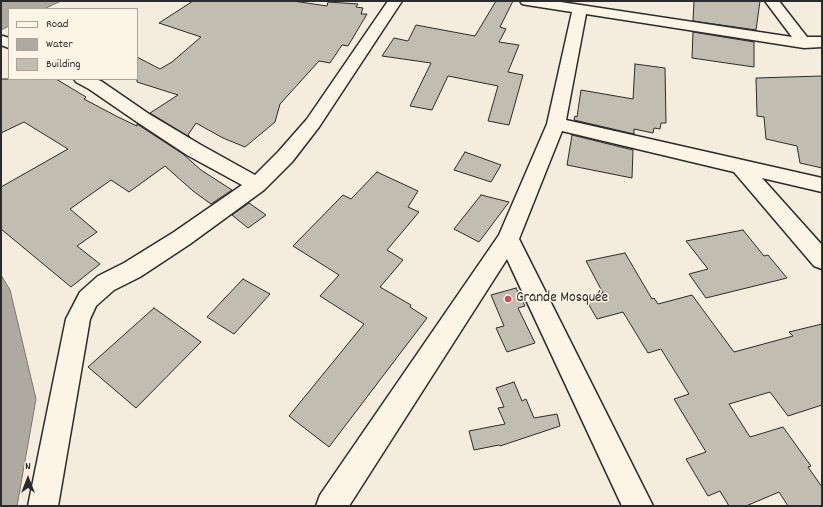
<!DOCTYPE html>
<meta charset="utf-8">
<style>
body{margin:0}
#map{position:relative;width:823px;height:507px;overflow:hidden;background:#f4edde;font-family:Dekko,sans-serif}
canvas{display:block}
.frame{position:absolute;inset:0;border:2px solid #2b2b2b;pointer-events:none}
.legend{position:absolute;left:8px;top:8px;width:130px;height:72px;box-sizing:border-box;background:#fcf5e5;border:1px solid #a8a49b;margin:0;padding:5px 7px;list-style:none;font-size:12px;color:#2b2b2b}
.legend li{display:flex;align-items:center;gap:8px;height:20px}
.legend b{width:20px;border:1px solid #a8a49b}
.north{position:absolute;left:8px;top:459px;width:40px;height:40px;-webkit-text-stroke:3px #fcf5e5;paint-order:stroke;rotate:0deg;font-size:11px;font-weight:700;line-height:16px;text-align:center;color:#2b2b2b}
.north::after{content:'';display:block;margin:auto;width:14px;height:18px;background:#2b2b2b;clip-path:polygon(50% 0,100% 100%,50% 72%,0 100%)}
</style>
<div id="map">
<canvas width="823" height="507"></canvas>
<div class="frame"></div>
<ul class="legend">
<li><b style="height:5px;background:#fcf5e5"></b>Road</li>
<li><b style="height:11px;background:#afaaa0"></b>Water</li>
<li><b style="height:11px;background:#c2bdb1"></b>Building</li>
</ul>
<div class="north">N</div>
</div>
<script>
const ctx = document.querySelector('canvas').getContext('2d');
ctx.lineJoin = 'round';
function fillPath(path, color) { ctx.fillStyle = color; ctx.fill(path, 'evenodd'); }
const shape = rows => new Path2D(rows.map(r => 'M' + r).join(''));
function strokePath(path, color, width, dash) { ctx.strokeStyle = color; ctx.lineWidth = width; ctx.lineCap = dash ? 'butt' : 'round'; ctx.setLineDash(dash || []); ctx.stroke(path); }
function label(font, color, halo, rows, align = 'center') {
  ctx.font = font + ' Dekko,sans-serif'; ctx.lineWidth = 3; ctx.setLineDash([]); ctx.textBaseline = 'middle'; ctx.strokeStyle = halo; ctx.fillStyle = color; for (const [text, x, y, turn = 0] of rows) {
    ctx.save(); ctx.translate(x, y); ctx.rotate((+turn || 0) * Math.PI / 180); ctx.textAlign = isNaN(turn) ? turn : align; if (halo) ctx.strokeText(text, 0, 0); ctx.fillText(text, 0, 0); ctx.restore();
  }
}
const water = shape([
 [4,1,61,1,44,9,9,9,9,26,1,30,1,2,4,1],
 [1,275,10,290,36,399,17,506,1,506,1,275]
]);
fillPath(water, '#afaaa0');
strokePath(water, '#7a7771', 1);
const building = shape([
 [193,1,293,1,327,6,328,2,358,4,356,7,363,8,361,14,367,14,348,46,342,45,330,63,319,61,280,104,275,122,245,147,223,138,196,123,188,135,191,138,150,113,178,95,137,82,137,57,160,69,172,62,201,37,159,23,193,1],
 [496,1,513,1,500,27,506,29,499,42,519,45,508,72,523,75,509,125,488,121,498,86,448,76,432,110,410,106,431,63,382,56,394,38,408,41,416,25,475,36,496,1],
 [694,1,760,1,756,30,693,21,694,1],
 [693,32,754,42,754,67,692,58,693,32],
 [635,64,665,68,666,123,661,123,660,129,654,128,653,133,634,129,634,134,574,120,575,116,577,117,581,90,633,99,635,64],
 [822,76,822,168,800,163,797,146,766,139,764,117,757,116,756,78,822,76],
 [1,79,56,79,86,97,84,99,118,117,137,126,137,124,183,154,201,170,232,190,211,204,193,191,165,166,129,192,111,180,70,209,97,232,77,246,100,264,71,287,1,229,1,187,68,149,24,122,1,133,1,79],
 [572,135,633,150,632,178,567,165,572,135],
 [465,152,501,165,491,182,454,170,465,152],
 [377,172,418,191,408,207,419,212,387,250,403,260,380,287,411,305,410,307,427,318,329,447,289,416,364,324,320,296,339,275,293,246,343,195,351,199,377,172],
 [481,195,509,202,479,242,454,229,481,195],
 [249,203,266,215,248,228,232,215,249,203],
 [743,230,764,256,768,255,787,278,706,298,689,274,708,269,686,241,743,230],
 [625,253,652,299,654,298,658,304,692,295,734,352,793,336,789,332,822,324,822,405,788,416,770,392,729,404,750,437,783,427,811,466,808,467,822,487,822,506,788,506,779,492,746,506,729,506,720,491,708,496,686,459,706,452,674,399,689,394,661,349,648,353,623,312,597,319,585,298,603,293,586,261,625,253],
 [243,279,270,294,234,334,207,317,243,279],
 [516,288,525,306,518,308,535,343,507,352,496,328,504,326,491,295,516,288],
 [154,308,201,342,136,408,88,367,154,308],
 [514,382,522,401,526,399,534,418,557,414,560,426,500,446,499,445,474,450,469,431,505,424,498,408,504,407,496,388,514,382]
]);
fillPath(building, '#c2bdb1');
strokePath(building, '#2b2b2b', 1);
const minor = shape([
 [388,1,402,1,319,127,292,162,264,190,190,244,140,277,114,290,96,306,90,319,58,506,28,506,66,319,80,292,98,276,124,263,174,232,242,185,187,155,137,122,89,89,76,82,74,79,95,79,101,81,149,114,201,145,255,175,278,152,307,119,388,1],
 [520,1,554,1,792,37,765,1,779,1,807,37,822,37,822,47,804,48,586,14,566,120,822,178,822,192,762,178,822,245,822,269,814,266,734,172,562,131,519,239,653,506,622,506,507,259,349,506,316,506,320,495,499,235,547,124,572,12,527,5,522,4,520,1],
 [3,36,9,38,9,48,1,45,1,37,3,36]
]);
strokePath(minor, '#2b2b2b', 3);
fillPath(minor, '#fcf5e5');
for (const [x, y, r, color] of [
 [508,299,4,"#d1495b"]
]) { const dot = new Path2D(); dot.arc(x, y, r, 0, 2 * Math.PI); ctx.fillStyle = color; ctx.fill(dot); strokePath(dot, '#fcf5e5', 1.5); }
label('15px', '#2b2b2b', '#fcf5e5', [
 ["Grande Mosquée",516,299]
], 'left');
</script>
